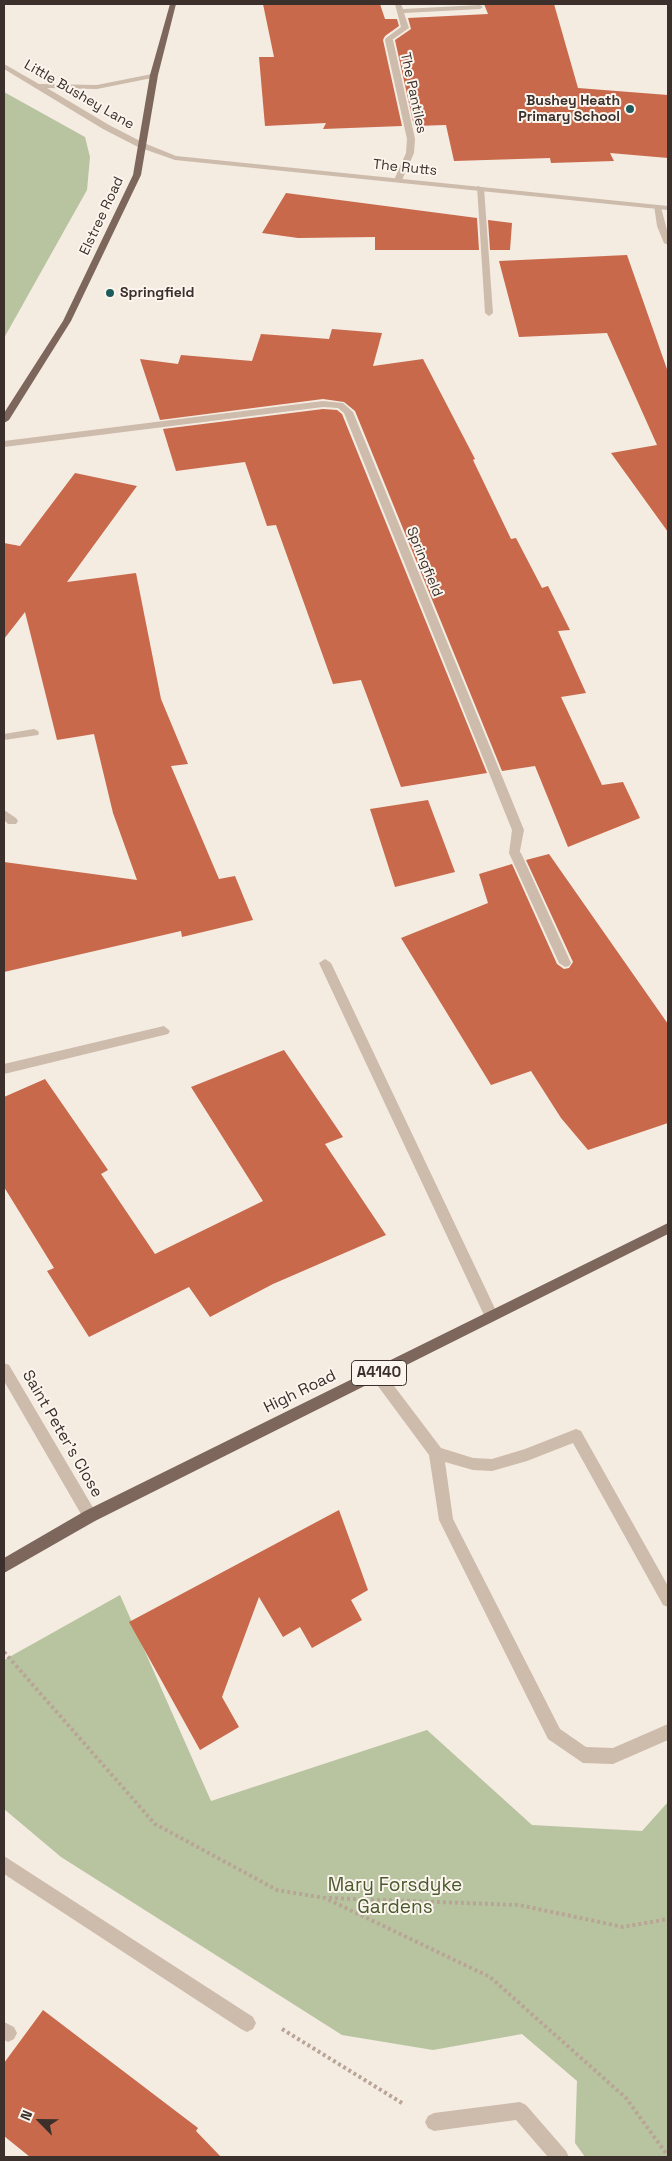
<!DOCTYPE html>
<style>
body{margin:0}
#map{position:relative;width:672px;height:2161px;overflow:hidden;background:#f4ebe1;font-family:"Space Grotesk",sans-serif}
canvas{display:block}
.frame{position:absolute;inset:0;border:5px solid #3b302b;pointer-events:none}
.north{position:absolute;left:15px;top:2096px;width:50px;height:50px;-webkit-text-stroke:4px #fbf5ee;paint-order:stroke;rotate:293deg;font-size:14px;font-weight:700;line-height:20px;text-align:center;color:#3b302b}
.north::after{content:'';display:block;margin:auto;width:18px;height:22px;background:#3b302b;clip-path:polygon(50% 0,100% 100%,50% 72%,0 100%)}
</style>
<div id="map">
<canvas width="672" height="2161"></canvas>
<div class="frame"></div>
<div class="north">N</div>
</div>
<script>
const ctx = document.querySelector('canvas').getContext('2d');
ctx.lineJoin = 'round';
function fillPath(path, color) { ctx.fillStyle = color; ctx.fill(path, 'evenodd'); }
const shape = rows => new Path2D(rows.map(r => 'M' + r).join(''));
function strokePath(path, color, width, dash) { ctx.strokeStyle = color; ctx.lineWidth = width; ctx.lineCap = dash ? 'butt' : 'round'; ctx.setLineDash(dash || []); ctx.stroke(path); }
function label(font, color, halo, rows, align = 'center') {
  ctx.font = font + ' "Space Grotesk",sans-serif'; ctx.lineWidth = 4; ctx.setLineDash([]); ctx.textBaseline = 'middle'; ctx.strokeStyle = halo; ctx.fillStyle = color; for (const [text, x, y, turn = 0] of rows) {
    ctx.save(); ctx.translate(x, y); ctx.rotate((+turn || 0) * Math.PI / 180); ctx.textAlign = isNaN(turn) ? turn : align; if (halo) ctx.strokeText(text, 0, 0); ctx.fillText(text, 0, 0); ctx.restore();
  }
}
fillPath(shape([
 [4,92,85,137,90,157,87,190,4,338],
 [120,1595,211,1801,427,1730,532,1825,642,1831,668,1802,668,2157,585,2157,575,2143,577,2081,522,2034,433,2050,342,2035,61,1857,4,1809,4,1660]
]), '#b8c4a0');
fillPath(shape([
 [263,4,380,4,385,19,397,19,399,26,385,36,383,40,402,126,323,129,326,123,265,126,259,57,274,57],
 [484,4,554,4,578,88,668,95,668,158,610,153,614,161,551,163,550,158,454,161,446,125,414,126,395,40,411,29,408,18,488,14],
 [286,193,477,218,479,250,375,250,375,237,298,238,262,233],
 [488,220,512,223,510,250,490,250],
 [627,255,668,372,668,532,611,453,657,445,607,333,519,337,499,261],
 [332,329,382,333,373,366,423,359,475,459,473,460,511,539,516,538,542,588,548,586,570,630,558,631,586,693,561,697,602,785,623,782,640,818,568,847,535,766,502,771,355,411,344,402,323,399,160,420,140,359,178,364,181,355,252,361,261,334,329,339],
 [323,409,337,410,342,414,487,773,401,787,361,680,333,684,276,525,267,526,245,462,176,471,163,429],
 [75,473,137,486,67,582,136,573,161,699,188,764,171,766,219,879,235,876,253,920,182,937,181,931,4,972,4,862,137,880,113,813,94,734,57,740,25,612,4,639,4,543,20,546],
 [428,800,455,872,395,887,370,809],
 [549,854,668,1024,668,1123,588,1150,561,1118,531,1071,491,1085,401,938,488,903,479,874,512,864,557,964,564,969,569,968,573,962,526,860],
 [284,1050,343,1137,325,1144,386,1235,273,1284,210,1317,189,1287,89,1337,47,1271,54,1268,4,1187,4,1097,45,1079,108,1170,101,1174,155,1254,263,1201,191,1087],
 [339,1510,368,1590,351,1600,362,1620,312,1648,300,1627,283,1637,259,1597,222,1697,239,1727,200,1750,129,1622],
 [43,2010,198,2128,196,2131,221,2157,30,2157,4,2136,4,2063]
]), '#c8694b');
strokePath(shape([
 [4,1652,155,1824,277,1890,325,1898,490,1977,626,2098,668,2156],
 [329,1898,519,1905,623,1927,668,1919],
 [282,2029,402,2103]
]), '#b9a596', 4, [3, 3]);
fillPath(shape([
 [395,4,401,4,403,9,480,5,483,7,480,9,404,13,409,28,389,42,385,40,386,38,401,27,395,4],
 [477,186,484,188,493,313,489,316,485,313,477,186],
 [654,205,661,207,668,234,668,245,664,243,657,226,654,205],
 [34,729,38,731,39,733,38,735,4,740,4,734,34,729],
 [4,810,16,818,18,821,16,824,8,824,4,820,4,810],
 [515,849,521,853,571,963,569,966,565,967,559,963,509,853,515,849],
 [325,959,331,963,498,1315,496,1319,491,1321,486,1319,484,1315,319,963,325,959],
 [164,1026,170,1031,168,1034,4,1074,4,1064,164,1026],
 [377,1368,382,1370,441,1448,473,1458,492,1459,525,1449,576,1429,581,1431,668,1586,668,1607,663,1605,573,1443,527,1461,492,1471,473,1470,445,1462,453,1519,560,1729,586,1747,613,1748,668,1724,668,1740,613,1764,583,1763,548,1739,439,1520,429,1455,372,1378,370,1374,372,1370,377,1368],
 [4,1856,253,2017,256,2023,253,2029,247,2032,241,2029,4,1874,4,1856],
 [4,2022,14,2027,17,2033,14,2039,8,2042,4,2040,4,2022]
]), '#cdbbac');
fillPath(shape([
 [389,38,393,40,415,139,414,153,402,180,398,182,394,180,406,153,407,139,385,40,389,38],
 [323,401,343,403,353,412,524,830,519,856,511,856,509,853,512,830,344,413,338,408,323,407,4,447,4,441,323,401],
 [4,1363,9,1365,95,1511,97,1516,95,1521,90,1523,85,1521,4,1381,4,1363],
 [520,2102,526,2105,566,2151,569,2157,548,2157,516,2120,434,2131,428,2128,425,2122,428,2116,434,2113,520,2102]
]), '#cdbbac');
fillPath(shape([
 [4,64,39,84,97,85,157,73,157,77,97,89,47,88,109,125,144,143,176,156,668,206,668,210,175,160,138,147,103,129,4,69,4,64]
]), '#cdbbac');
fillPath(shape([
 [170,4,176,4,158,75,141,175,71,321,9,420,4,423,4,413,63,321,133,175,150,75,170,4],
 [668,1223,668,1234,95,1521,4,1573,4,1558,85,1511,668,1223]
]), '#7d675c');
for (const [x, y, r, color] of [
 [630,109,5,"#1f5a5e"],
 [110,293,5,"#1f5a5e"]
]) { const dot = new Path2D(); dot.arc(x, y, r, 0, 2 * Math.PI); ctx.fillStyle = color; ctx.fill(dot); strokePath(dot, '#fbf5ee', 2); }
label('14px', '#3b302b', '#fbf5ee', [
 ["The Pantiles",413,93,78],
 ["Little Bushey Lane",79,95,30],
 ["The Rutts",405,168,6],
 ["Elstree Road",102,216,-65],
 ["Springfield",424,562,68]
]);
label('bold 14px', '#3b302b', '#fbf5ee', [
 ["Bushey Heath",620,101],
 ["Primary School",620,117],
 ["Springfield",120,293,"left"]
], 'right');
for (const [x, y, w] of [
 [379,1373,55]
]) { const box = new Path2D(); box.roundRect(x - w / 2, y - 12.5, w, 25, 4); ctx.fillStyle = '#fbf5ee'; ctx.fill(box); strokePath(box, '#3b302b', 1); }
label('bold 15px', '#3b302b', null, [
 ["A4140",379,1373]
]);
label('16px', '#3b302b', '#fbf5ee', [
 ["High Road",300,1392,-26],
 ["Saint Peter's Close",62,1434,60]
]);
label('19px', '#4a5a2e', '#fbf5ee', [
 ["Mary Forsdyke",395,1886],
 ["Gardens",395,1908]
]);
</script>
